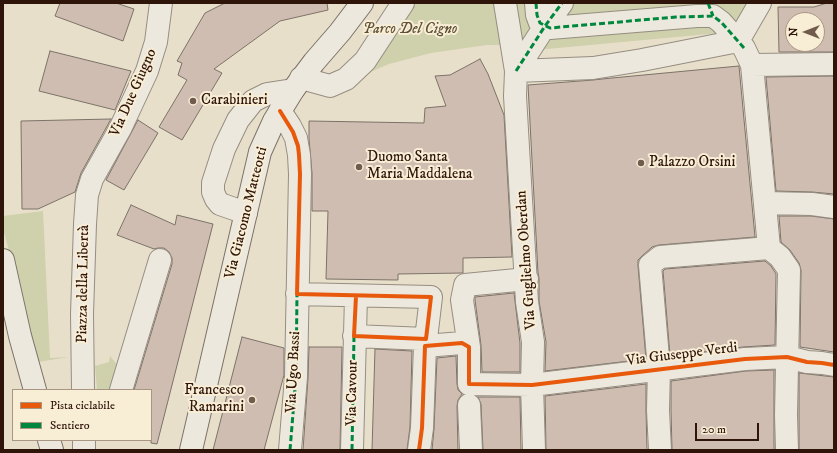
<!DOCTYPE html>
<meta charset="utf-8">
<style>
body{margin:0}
#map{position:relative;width:837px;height:453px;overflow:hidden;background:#e8dfcb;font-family:"IM FELL DW Pica",serif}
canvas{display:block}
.frame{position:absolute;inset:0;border:4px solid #2f1409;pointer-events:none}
.legend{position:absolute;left:12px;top:389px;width:140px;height:52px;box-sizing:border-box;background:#f8edd5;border:1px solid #a89683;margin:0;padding:5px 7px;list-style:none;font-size:12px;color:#2f1409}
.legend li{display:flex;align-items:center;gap:8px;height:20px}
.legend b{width:20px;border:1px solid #a89683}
.north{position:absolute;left:785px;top:12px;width:40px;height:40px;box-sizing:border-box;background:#f8edd5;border:1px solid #a89683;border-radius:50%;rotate:270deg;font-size:11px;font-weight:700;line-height:16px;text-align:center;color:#2f1409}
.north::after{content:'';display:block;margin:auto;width:14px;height:18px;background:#705b4d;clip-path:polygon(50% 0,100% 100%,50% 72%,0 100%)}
.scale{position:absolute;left:695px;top:423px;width:64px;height:18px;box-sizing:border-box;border:2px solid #2f1409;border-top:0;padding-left:5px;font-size:12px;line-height:14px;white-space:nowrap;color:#2f1409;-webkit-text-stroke:3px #f8edd5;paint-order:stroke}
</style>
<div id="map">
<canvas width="837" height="453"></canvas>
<div class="frame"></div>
<ul class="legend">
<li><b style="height:5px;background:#e8590c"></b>Pista ciclabile</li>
<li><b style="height:5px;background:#00873e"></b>Sentiero</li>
</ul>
<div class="north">N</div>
<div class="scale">20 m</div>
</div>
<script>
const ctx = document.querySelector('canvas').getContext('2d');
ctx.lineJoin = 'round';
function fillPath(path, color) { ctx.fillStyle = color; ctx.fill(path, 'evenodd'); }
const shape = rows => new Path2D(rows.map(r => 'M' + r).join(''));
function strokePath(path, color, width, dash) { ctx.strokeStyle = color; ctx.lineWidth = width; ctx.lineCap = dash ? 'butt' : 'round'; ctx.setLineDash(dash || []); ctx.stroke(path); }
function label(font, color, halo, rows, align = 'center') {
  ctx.font = font + ' "IM FELL DW Pica",serif'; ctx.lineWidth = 4; ctx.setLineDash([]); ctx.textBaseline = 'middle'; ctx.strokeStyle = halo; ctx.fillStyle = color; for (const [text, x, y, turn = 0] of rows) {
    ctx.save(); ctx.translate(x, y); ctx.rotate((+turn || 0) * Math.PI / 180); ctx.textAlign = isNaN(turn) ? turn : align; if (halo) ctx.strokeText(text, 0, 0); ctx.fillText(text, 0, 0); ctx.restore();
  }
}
fillPath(shape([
 [393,3,746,3,745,10,733,25,720,33,536,50,520,45,487,45,431,53,389,64,363,75],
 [43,211,50,358,69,357,38,362,4,232,3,216],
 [110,356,119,367,116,390,97,390,95,366,109,362]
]), '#cfd0ac');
const building = shape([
 [60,3,116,3,134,9,123,41,55,16,60,3],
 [225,3,327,3,328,10,280,21,214,69,222,73,182,140,159,127,187,80,178,75,182,63,177,61,205,13,225,3],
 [827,3,834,3,834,52,779,52,778,7,814,7,827,3],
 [793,20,817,20,817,44,793,44,793,20],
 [50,51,131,71,115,110,39,91,50,51],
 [480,59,488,74,504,115,512,257,463,258,463,273,398,274,398,280,326,279,328,211,312,211,312,173,309,139,309,121,424,123,425,108,446,106,435,76,450,75,480,59],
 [739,66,755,237,659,245,652,247,642,256,638,260,638,266,646,359,545,371,546,342,539,301,539,278,538,273,528,85,593,80,612,78,739,66],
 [834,76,834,194,812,192,776,191,766,77,834,76],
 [111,119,81,173,75,192,38,209,22,209,21,121,111,119],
 [138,120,158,133,124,190,106,180,138,120],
 [131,205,175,225,177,215,213,224,157,444,151,443,151,390,134,390,172,264,172,258,169,252,164,248,158,248,154,249,117,235,131,205],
 [779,216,811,216,834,219,834,352,800,347,801,270,799,263,790,250,781,242,779,216],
 [765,261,771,266,776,274,775,345,743,347,670,356,663,271,665,269,765,261],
 [514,293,520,343,520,372,482,372,481,345,475,300,475,297,514,293],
 [242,337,284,348,284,375,264,450,213,450,242,337],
 [309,347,342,347,340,450,303,450,308,378,309,347],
 [375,349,412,351,410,427,407,450,372,450,375,349],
 [456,356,457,384,458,390,462,394,458,400,457,406,458,450,432,450,434,429,437,358,456,356],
 [774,370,774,450,672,450,671,410,671,381,746,371,774,370],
 [799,373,834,377,834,450,799,450,799,373],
 [646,384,646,411,647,450,546,450,545,396,646,384],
 [478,397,520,397,521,450,483,450,481,404,478,397]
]);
fillPath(building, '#cfbdb2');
strokePath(building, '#7c7267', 1);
const street = shape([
 [505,3,516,71,593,68,642,60,738,41,760,3],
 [536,3,537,15,540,23,550,28,697,16,713,16,721,22,744,48,752,65,769,248],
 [752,65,834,64],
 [301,78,330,86,346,79,365,61,403,3],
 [280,111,290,126,296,138,299,155,300,174,296,377,290,450],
 [765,203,812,204,834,207],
 [246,213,220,204,216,199,213,192,213,183,224,149,238,120,253,101,267,94,293,90],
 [769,248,780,257,789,270,786,415,787,450],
 [297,294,431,297,426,339,354,336],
 [469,347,462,300,465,285,527,279],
 [83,390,82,314,85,224,87,195,92,179,120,129,147,71,156,42,161,3],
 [121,390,160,260],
 [469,405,471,450],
 [84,450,84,440],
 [352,450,356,296],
 [419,450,422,428,425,346,462,343,469,347,469,384,532,385,745,359,787,357,807,362,822,363,834,365],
 [534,450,532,385,533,342,527,302,515,96,516,71,545,26,562,3],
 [660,450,658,410,659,369,650,265,660,257,769,248]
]);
const secondary = shape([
 [3,260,20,336,35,390],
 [49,440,52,450],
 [191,450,260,152,274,121,293,90,314,62,340,32,362,3]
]);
strokePath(street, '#968d81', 24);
strokePath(secondary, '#7c7267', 24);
strokePath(street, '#ece8dd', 22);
strokePath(secondary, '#ece8dd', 22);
strokePath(shape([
 [536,3,537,15,540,23,550,28,676,17,713,16,721,22,744,48],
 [708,3,713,16],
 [516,71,545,26,562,3],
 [290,450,296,377,297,294],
 [352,450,354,336]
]), '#00873e', 3, [6, 3]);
strokePath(shape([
 [280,111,293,132,298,146,299,155,300,174,297,294,431,297,426,339,354,336,356,296],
 [419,450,422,428,425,346,462,343,469,347,469,384,532,385,745,359,787,357,807,362,822,363,834,365]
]), '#e8590c', 4);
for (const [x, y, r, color] of [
 [193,101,4,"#705b4d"],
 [641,163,4,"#705b4d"],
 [359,167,4,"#705b4d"],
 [252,400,4,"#705b4d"]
]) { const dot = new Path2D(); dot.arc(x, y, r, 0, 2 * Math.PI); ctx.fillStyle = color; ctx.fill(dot); strokePath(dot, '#f8edd5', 1.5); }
label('italic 15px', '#605239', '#f8edd5', [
 ["Parco Del Cigno",410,30]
]);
label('15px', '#2f1409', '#f8edd5', [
 ["Via Due Giugno",134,93,-66],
 ["Via Giacomo Matteotti",247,213,-76],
 ["Via Guglielmo Oberdan",527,260,-94],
 ["Piazza della Libertà",84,284,-89],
 ["Via Giuseppe Verdi",682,355,-7],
 ["Via Ugo Bassi",294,372,-87],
 ["Via Cavour",353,393,-89]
]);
label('15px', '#2f1409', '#f8edd5', [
 ["Carabinieri",201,101],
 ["Duomo Santa",367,158],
 ["Maria Maddalena",367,175],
 ["Palazzo Orsini",649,163],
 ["Francesco",244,391,"right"],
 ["Ramarini",244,408,"right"]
], 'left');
</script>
